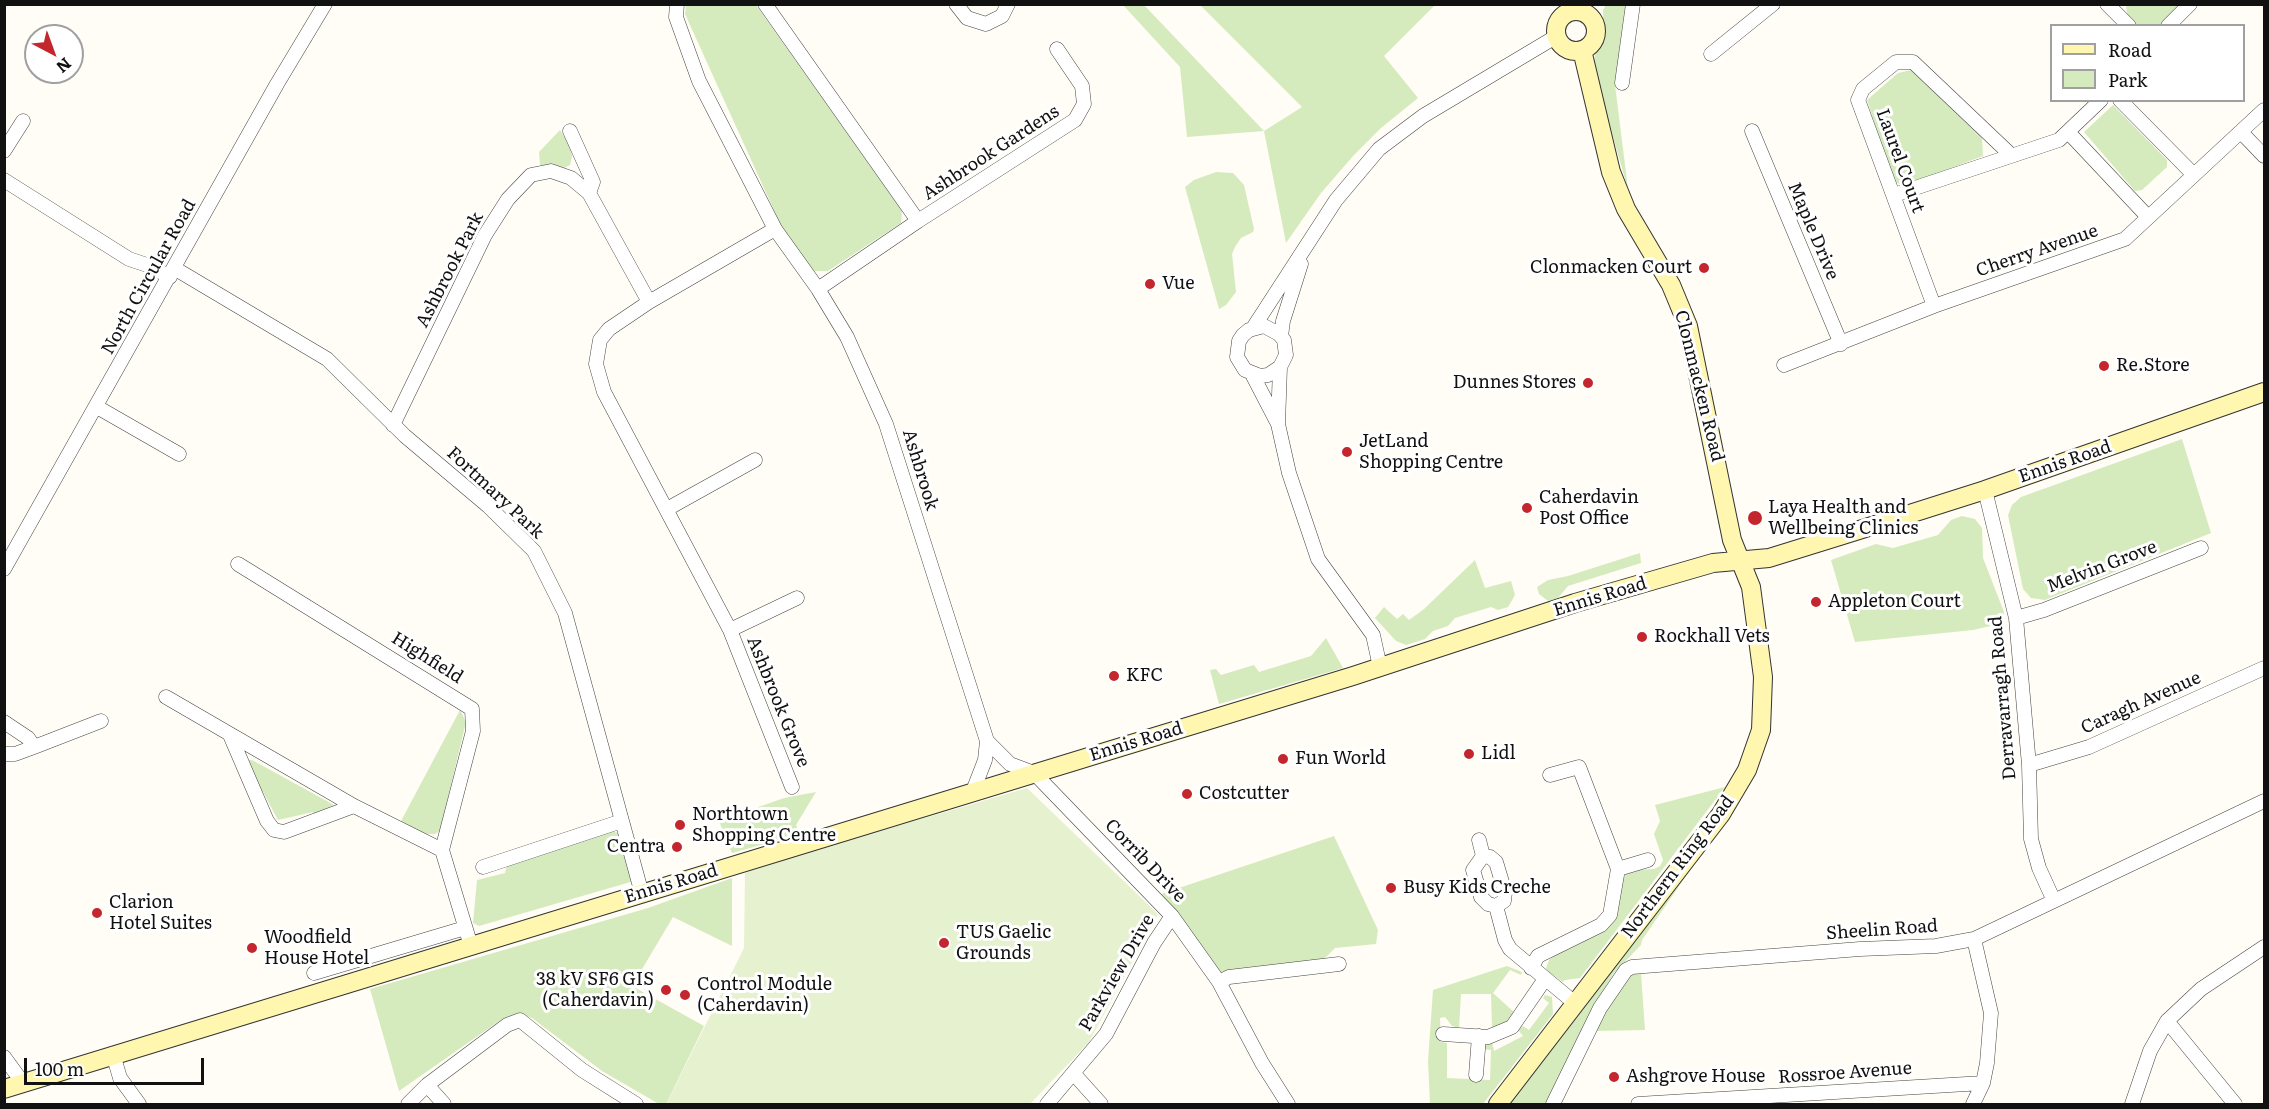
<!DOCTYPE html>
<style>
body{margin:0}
#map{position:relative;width:2269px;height:1109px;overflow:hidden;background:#fffdf5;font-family:Literata,serif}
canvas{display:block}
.frame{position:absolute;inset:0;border:6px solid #111;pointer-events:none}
.legend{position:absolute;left:2050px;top:24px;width:195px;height:78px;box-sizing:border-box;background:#fff;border:2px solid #a0a0a0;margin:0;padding:8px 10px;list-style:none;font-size:18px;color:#111}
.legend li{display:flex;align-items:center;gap:12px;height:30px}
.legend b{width:30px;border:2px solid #a0a0a0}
.north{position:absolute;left:24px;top:24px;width:60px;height:60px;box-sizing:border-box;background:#fff;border:2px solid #a0a0a0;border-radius:50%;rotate:139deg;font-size:16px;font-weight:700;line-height:24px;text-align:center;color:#111}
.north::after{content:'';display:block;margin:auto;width:21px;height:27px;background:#c4262e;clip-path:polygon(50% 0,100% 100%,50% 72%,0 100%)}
.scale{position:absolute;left:24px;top:1058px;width:180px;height:27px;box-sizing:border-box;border:3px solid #111;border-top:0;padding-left:8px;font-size:18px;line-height:21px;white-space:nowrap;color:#111;-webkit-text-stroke:4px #fff;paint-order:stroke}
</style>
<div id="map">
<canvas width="2269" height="1109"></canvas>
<div class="frame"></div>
<ul class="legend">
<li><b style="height:8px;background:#fff6b0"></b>Road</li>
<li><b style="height:16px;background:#d5ebbd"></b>Park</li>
</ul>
<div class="north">N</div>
<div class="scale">100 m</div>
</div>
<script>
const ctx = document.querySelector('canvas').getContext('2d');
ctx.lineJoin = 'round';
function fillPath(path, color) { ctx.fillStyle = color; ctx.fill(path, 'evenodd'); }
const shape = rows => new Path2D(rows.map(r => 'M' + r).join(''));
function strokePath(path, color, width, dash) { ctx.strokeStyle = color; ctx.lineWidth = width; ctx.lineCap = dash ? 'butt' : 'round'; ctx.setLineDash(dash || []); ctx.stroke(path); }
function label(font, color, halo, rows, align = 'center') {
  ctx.font = font + ' Literata,serif'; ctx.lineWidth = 6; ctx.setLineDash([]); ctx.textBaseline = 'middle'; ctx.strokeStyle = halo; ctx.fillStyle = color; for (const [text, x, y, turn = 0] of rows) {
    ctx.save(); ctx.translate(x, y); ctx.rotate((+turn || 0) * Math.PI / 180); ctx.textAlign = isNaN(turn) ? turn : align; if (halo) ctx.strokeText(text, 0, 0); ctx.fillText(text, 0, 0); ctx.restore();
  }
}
fillPath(shape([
 [2129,4,2185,5,2163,26,2136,25,2128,17,2126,7],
 [686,5,756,5,902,210,901,223,828,271,814,271,782,228,685,14],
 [1123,5,1144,5,1264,131,1302,107,1200,5,1435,5,1384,56,1418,98,1381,128,1354,155,1321,193,1286,243,1264,131,1187,137,1180,67],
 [1606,5,1628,5,1615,85,1628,189,1593,67,1596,50,1604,34,1603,10],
 [1911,70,1982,137,1983,156,1904,186,1893,181,1867,100,1898,73],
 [2113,105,2167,160,2167,167,2142,190,2135,191,2084,132],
 [560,130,570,145,572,156,570,165,564,168,540,165,539,152],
 [1216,172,1233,173,1244,185,1254,229,1253,232,1241,238,1235,247,1232,254,1236,292,1226,305,1219,309,1185,187,1194,180],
 [2182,439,2211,533,2045,600,2031,598,2023,589,2008,515,2012,505,2021,497],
 [1962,516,1975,519,1982,528,1983,558,2004,612,2003,623,1973,630,1855,642,1831,560,1876,544,1893,548,1938,535,1951,520],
 [1640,553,1641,563,1568,586,1558,598,1548,601,1539,594,1537,587,1548,580,1568,576],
 [1475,560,1485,588,1511,581,1515,595,1508,607,1498,610,1491,607,1455,618,1448,626,1433,631,1425,639,1406,645,1396,641,1375,618,1384,607,1397,619,1403,614,1409,620,1424,609],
 [1326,638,1343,668,1219,704,1210,670,1216,669,1221,675,1254,665,1259,672,1311,656],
 [460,710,466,722,440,831,435,834,424,834,401,821],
 [248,760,252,760,334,805,314,815,313,812,278,820,263,792,260,793],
 [1725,787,1580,978,1565,980,1563,982,1548,971,1546,968,1549,960,1559,952,1610,925,1618,908,1622,880,1626,874,1632,870,1654,869,1660,866,1663,860,1654,834,1660,821,1655,805],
 [816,792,796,825,800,834,732,853,719,821,784,798],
 [613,831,619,834,634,881,479,926,473,923,477,880,505,873,507,865],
 [1334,836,1378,930,1376,944,1335,948,1320,963,1220,972,1161,894],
 [1695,863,1642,940,1641,945,1614,973,1595,1004,1547,1104,1510,1104],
 [732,878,732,946,673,917,632,986,704,1026,666,1104,659,1104,602,1071,532,1018,519,1013,502,1019,399,1091,370,989,648,908],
 [1507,966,1522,972,1521,975,1510,970,1493,993,1515,1013,1507,1023,1492,1028,1491,994,1461,994,1459,1028,1452,1026,1445,1017,1440,1018,1441,1042,1447,1043,1447,1078,1490,1080,1491,1050,1482,1049,1486,1045,1492,1042,1494,1051,1523,1036,1518,1030,1523,1026,1529,1030,1549,1003,1543,998,1545,995,1552,997,1553,1014,1483,1104,1430,1104,1428,1061,1433,990],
 [1641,973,1645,1030,1595,1031,1625,979,1629,975]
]), '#d5ebbd');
fillPath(shape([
 [1027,788,1158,914,1089,1042,1030,1104,666,1104,744,948,745,873,808,852]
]), '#e6f2cf');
const street = shape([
 [677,4,676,17,699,81,775,229],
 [765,4,918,221,818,289],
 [956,4,967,18,986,24,1002,16,1008,4],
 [1568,4,1570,12],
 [2107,4,2129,26],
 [2168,26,2190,4],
 [1711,54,1773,4],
 [1622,83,1633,4],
 [2120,100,2194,175],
 [570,131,593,182,589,193],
 [1752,131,1841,344],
 [2241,132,2264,156],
 [2069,133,2148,217],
 [4,151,23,121],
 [4,180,129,259,150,266,170,277],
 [1894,195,2059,140,2101,100],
 [918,221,1075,120,1084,104,1082,86,1057,49],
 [174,268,327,359,405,436,488,506,534,551,565,613,642,894],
 [1934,306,1858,100,1863,89,1896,62,1913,62,2011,155],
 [1253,328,1336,200,1379,149,1423,116,1557,36],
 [1281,336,1283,321,1301,264],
 [1784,365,1934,306,2125,239,2264,110],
 [1252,374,1278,424,1289,473,1318,559,1373,635,1380,667],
 [97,407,179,454],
 [1278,424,1280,367,1286,355,1284,340,1279,334,1264,326,1249,330,1243,335,1239,341,1237,357,1245,370,1260,376,1268,375,1280,367],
 [393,425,485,235,508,199,531,175,551,171,571,178,589,193,649,302],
 [1985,490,2016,618,2029,765,2031,839,2039,868,2054,901],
 [667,509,755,460],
 [238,564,472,709,473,731,442,850,471,946],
 [4,569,277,84,325,4],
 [2016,618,2044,610,2201,548],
 [730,630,797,598],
 [166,697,354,806,442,850],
 [4,722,28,738,34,747,101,721],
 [230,735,267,821,274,830,284,832,354,806],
 [4,754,15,754,34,747],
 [2029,765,2089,747,2264,668],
 [792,787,730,630,604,392,596,364,600,340,609,329,649,302,775,229,818,289,847,337,886,424,987,741,1010,764,1034,773,1172,916,1219,982,1262,1063,1288,1104],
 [973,791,985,760,987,741],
 [1479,840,1483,856,1490,857,1496,862,1505,892,1504,901,1496,906,1488,904,1481,897,1473,870,1483,856],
 [483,867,622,821],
 [1618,869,1648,860],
 [1496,906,1505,940,1510,949,1576,1004],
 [1531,968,1538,956,1601,925,1610,915,1618,869,1579,767,1550,775],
 [314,973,465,928],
 [1219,982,1229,977,1339,964],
 [2167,1021,2235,1104],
 [1443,1034,1488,1037,1512,1027,1545,979],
 [113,1054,120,1078,139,1104],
 [4,1057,23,1083],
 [1074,1074,1101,1104],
 [1476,1075,1479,1036],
 [408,1104,427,1085],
 [444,1104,427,1085,507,1025,520,1020,582,1070,636,1104],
 [1047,1104,1106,1034,1154,943,1172,916],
 [1553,1104,1600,1008,1626,970,1632,967,1860,949,1936,946,1974,939,2264,801],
 [1638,1104,1983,1083],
 [1973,1104,1983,1083,1987,1063,1991,1013,1974,939],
 [2132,1104,2150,1051,2167,1021,2201,989,2264,947]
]);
const secondary = shape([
 '1556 31a20 20 0 1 1 40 0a20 20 0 1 1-40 0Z',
 [4,1089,1353,676,1575,603,1713,563,1769,558,1856,531,1985,490,2264,392],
 [1498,1104,1721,814,1747,770,1761,730,1763,677,1751,587,1732,540,1688,326,1671,285,1626,209,1611,172,1582,50]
]);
strokePath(street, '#444', 15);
strokePath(secondary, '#333', 20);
strokePath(street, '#fff', 14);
strokePath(secondary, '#fff6b0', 18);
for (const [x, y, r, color] of [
 [1704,268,6,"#c4262e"],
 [1150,284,6,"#c4262e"],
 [2104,366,6,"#c4262e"],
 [1588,383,6,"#c4262e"],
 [1347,452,6,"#c4262e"],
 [1527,508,6,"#c4262e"],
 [1755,518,8,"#c4262e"],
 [1816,602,6,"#c4262e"],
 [1642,637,6,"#c4262e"],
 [1114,676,6,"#c4262e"],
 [1469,754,6,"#c4262e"],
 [1283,759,6,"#c4262e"],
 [1187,794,6,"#c4262e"],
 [680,825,6,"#c4262e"],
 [677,847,6,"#c4262e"],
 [1391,888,6,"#c4262e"],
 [97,913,6,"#c4262e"],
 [944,943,6,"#c4262e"],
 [252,948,6,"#c4262e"],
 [666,990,6,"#c4262e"],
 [685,995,6,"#c4262e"],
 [1614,1077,6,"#c4262e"]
]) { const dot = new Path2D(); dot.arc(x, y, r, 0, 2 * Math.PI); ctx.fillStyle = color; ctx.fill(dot); strokePath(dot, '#fff', 2); }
label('18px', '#111', '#fff', [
 ["Ashbrook Gardens",991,153,-33],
 ["Laurel Court",1900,161,70],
 ["Maple Drive",1813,231,67],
 ["Cherry Avenue",2037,251,-19],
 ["Ashbrook Park",450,270,-63],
 ["North Circular Road",149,277,-61],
 ["Clonmacken Road",1699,386,76],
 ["Ennis Road",2065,462,-19],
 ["Ashbrook",920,470,73],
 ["Fortmary Park",495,493,43],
 ["Melvin Grove",2102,567,-21],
 ["Ennis Road",1600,597,-17],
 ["Highfield",427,658,32],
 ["Derravarragh Road",2003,698,-95],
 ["Ashbrook Grove",778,702,68],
 ["Caragh Avenue",2141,703,-24],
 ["Ennis Road",1136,742,-17],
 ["Corrib Drive",1145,861,46],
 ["Northern Ring Road",1678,867,-53],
 ["Ennis Road",671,884,-17],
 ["Sheelin Road",1882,930,-4],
 ["Parkview Drive",1117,973,-60],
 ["Rossroe Avenue",1845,1073,-4]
]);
label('18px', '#111', '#fff', [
 ["Clonmacken Court",1692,268,"right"],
 ["Vue",1162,284],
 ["Re.Store",2116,366],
 ["Dunnes Stores",1576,383,"right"],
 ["JetLand",1359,442],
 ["Shopping Centre",1359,463],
 ["Caherdavin",1539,498],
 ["Post Office",1539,519],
 ["Laya Health and",1768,508],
 ["Wellbeing Clinics",1768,529],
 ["Appleton Court",1828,602],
 ["Rockhall Vets",1654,637],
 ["KFC",1126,676],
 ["Lidl",1481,754],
 ["Fun World",1295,759],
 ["Costcutter",1199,794],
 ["Northtown",692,815],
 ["Shopping Centre",692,836],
 ["Centra",665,847,"right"],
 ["Busy Kids Creche",1403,888],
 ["Clarion",109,903],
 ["Hotel Suites",109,924],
 ["TUS Gaelic",956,933],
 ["Grounds",956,954],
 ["Woodfield",264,938],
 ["House Hotel",264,959],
 ["38 kV SF6 GIS",654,980,"right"],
 ["(Caherdavin)",654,1001,"right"],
 ["Control Module",697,985],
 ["(Caherdavin)",697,1006],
 ["Ashgrove House",1626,1077]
], 'left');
</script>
